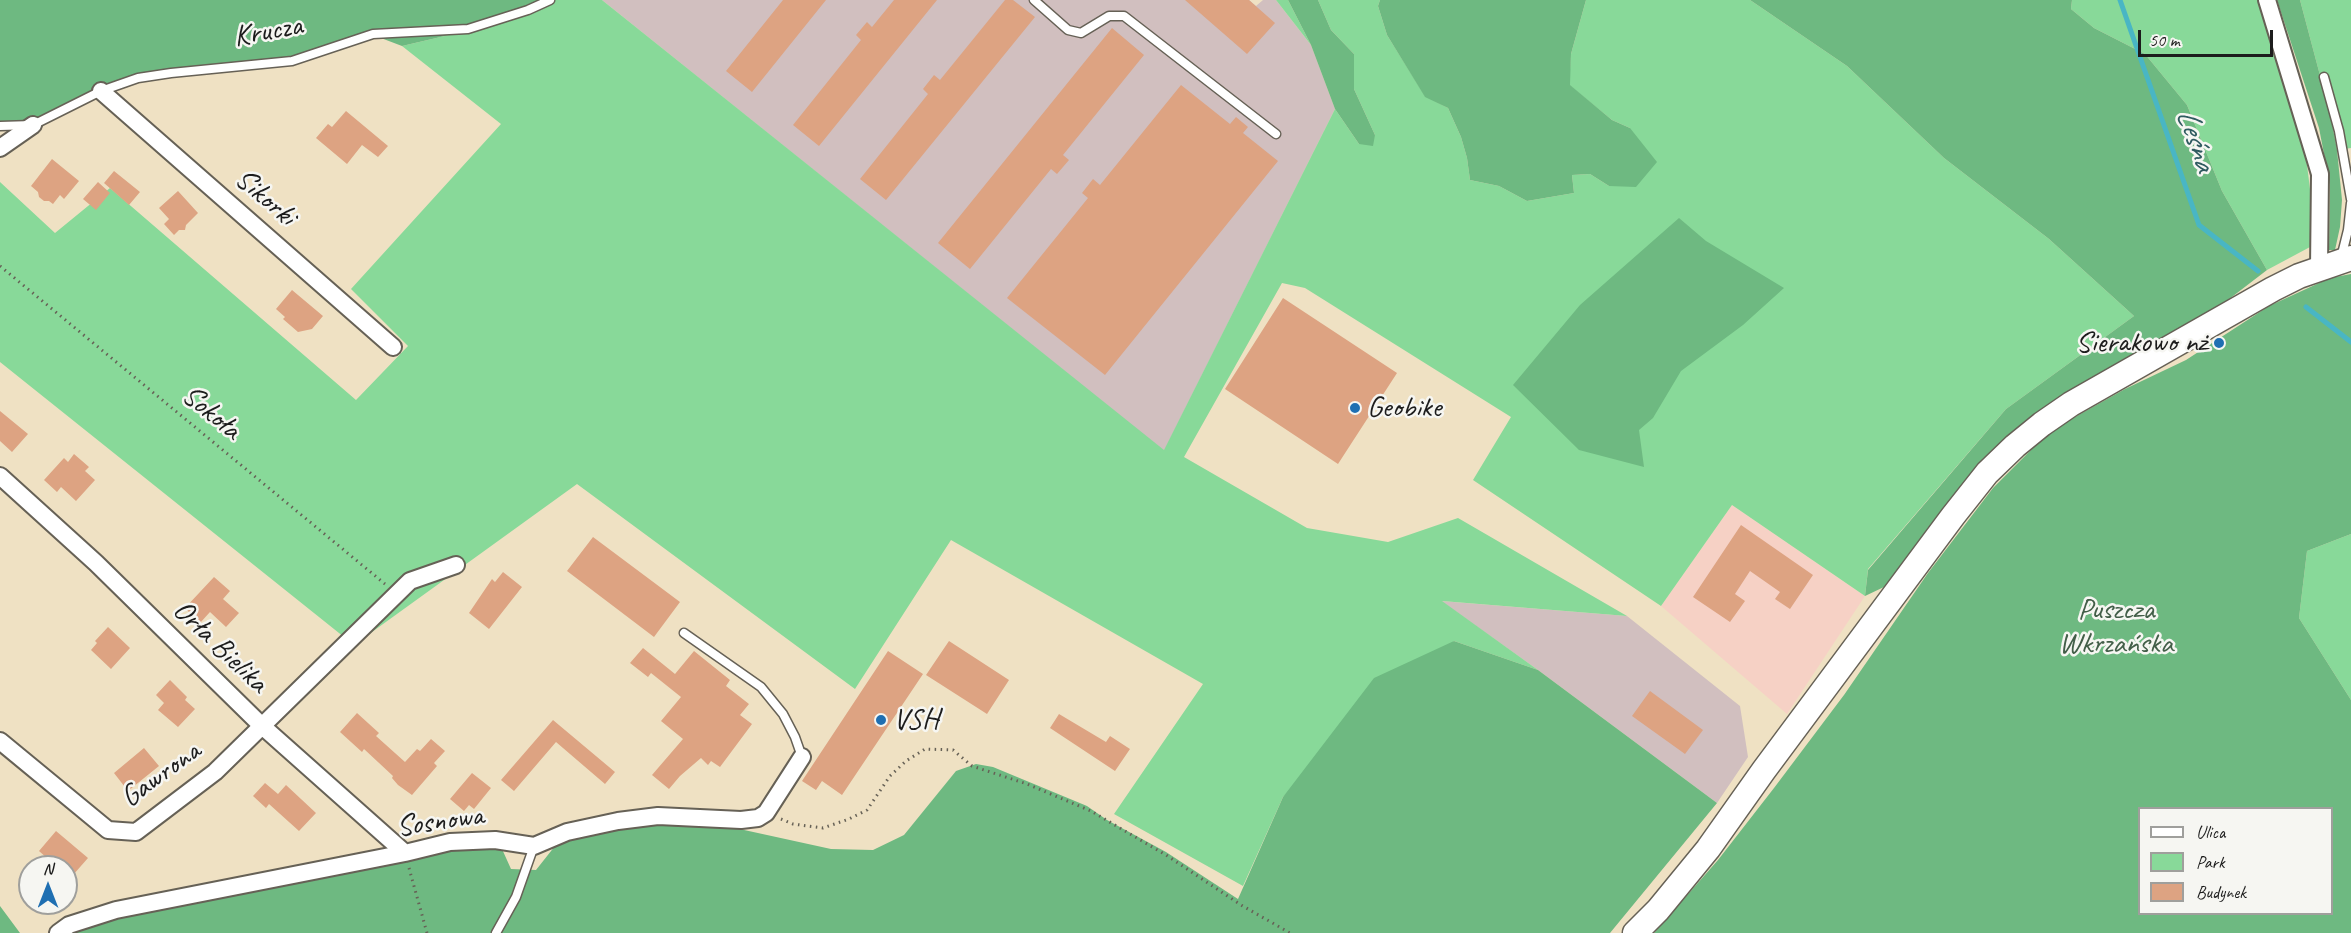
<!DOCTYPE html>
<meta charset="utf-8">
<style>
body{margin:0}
#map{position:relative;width:2351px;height:933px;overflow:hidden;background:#efe1c3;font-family:Caveat,sans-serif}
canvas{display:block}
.legend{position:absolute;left:2138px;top:807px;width:195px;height:108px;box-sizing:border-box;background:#f6f6f2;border:2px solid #9f9f9c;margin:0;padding:8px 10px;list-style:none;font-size:18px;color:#1c1c1c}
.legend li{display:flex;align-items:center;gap:12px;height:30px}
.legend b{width:30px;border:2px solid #9f9f9c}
.north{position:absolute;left:18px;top:855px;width:60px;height:60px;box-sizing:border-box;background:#f6f6f2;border:2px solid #9f9f9c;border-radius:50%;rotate:0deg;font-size:16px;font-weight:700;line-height:24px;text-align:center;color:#1c1c1c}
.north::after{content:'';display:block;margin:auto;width:21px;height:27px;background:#1f6fb2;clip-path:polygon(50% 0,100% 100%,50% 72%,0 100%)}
.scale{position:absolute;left:2138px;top:30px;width:135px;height:27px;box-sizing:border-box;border:3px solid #1c1c1c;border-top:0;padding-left:8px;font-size:18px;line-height:21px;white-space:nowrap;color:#1c1c1c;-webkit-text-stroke:4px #f6f6f2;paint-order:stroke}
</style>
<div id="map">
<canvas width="2351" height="933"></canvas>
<ul class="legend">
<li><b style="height:8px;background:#fff"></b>Ulica</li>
<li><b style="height:16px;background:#88d999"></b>Park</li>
<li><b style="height:16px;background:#dda382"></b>Budynek</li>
</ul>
<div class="north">N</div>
<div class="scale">50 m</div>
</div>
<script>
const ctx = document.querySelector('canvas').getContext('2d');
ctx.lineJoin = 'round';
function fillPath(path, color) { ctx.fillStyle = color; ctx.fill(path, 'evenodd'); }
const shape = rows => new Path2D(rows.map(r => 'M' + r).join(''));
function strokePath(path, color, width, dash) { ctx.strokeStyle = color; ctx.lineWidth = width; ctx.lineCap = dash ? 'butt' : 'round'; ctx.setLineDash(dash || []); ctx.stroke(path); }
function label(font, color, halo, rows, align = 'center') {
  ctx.font = font + ' Caveat,sans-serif'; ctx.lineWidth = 5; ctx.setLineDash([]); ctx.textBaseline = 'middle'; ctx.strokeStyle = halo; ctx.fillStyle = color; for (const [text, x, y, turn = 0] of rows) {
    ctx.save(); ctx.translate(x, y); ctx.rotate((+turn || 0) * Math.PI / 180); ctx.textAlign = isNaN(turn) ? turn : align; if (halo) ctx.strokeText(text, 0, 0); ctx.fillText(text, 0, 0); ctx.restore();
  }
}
fillPath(shape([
 [1732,505,1865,596,1787,714,1661,606]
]), '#f6d1c5');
fillPath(shape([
 [602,0,1249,0,1256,6,1263,0,1276,0,1311,45,1335,109,1164,451],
 [1441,601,1627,616,1740,706,1748,757,1717,803,1538,670]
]), '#d1bfbf');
fillPath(shape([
 [550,0,602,0,1164,450,1335,109,1359,144,1375,135,1354,89,1354,54,1331,30,1318,0,1380,0,1378,6,1387,35,1425,96,1448,108,1461,137,1467,158,1470,180,1499,186,1527,201,1574,193,1572,175,1590,174,1609,186,1630,128,1612,120,1569,85,1571,54,1586,0,1750,0,1847,66,1944,158,2049,239,2134,316,2006,409,1868,569,1865,596,1732,505,1661,606,1473,480,1511,417,1305,288,1282,283,1184,457,1307,528,1388,542,1458,518,1627,616,1442,601,1538,670,1454,641,1283,797,1243,886,1114,814,1203,684,951,540,855,689,577,484,354,645,0,362,0,182,55,233,110,188,356,400,408,346,351,289,501,124,402,46,462,32],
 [1276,0,1288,0,1311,45],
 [2072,0,2260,0,2304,141,2313,213,2310,247,2267,270,2222,191,2187,105,2145,54,2094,28,2071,9],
 [2300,0,2351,0,2351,148,2337,150,2330,113],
 [2351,534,2351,700,2299,618,2307,551]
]), '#88d999');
fillPath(shape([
 [0,0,550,0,462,32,402,46,373,35,292,61,138,78,33,125,0,126],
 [1288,0,1318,0,1331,30,1354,54,1354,89,1375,135,1373,146,1359,144,1335,109,1311,45],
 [1380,0,1586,0,1571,54,1570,85,1612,120,1630,128,1657,162,1636,187,1609,186,1590,174,1572,175,1574,193,1527,201,1499,186,1470,180,1467,158,1461,137,1448,108,1425,97,1387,35,1378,6],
 [1750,0,2072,0,2071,9,2094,28,2145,54,2187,105,2222,191,2267,270,2194,326,1954,496,1884,587,1865,596,1868,570,2006,409,2134,316,2049,239,1944,158,1847,66],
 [2277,0,2300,0,2330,113,2337,150,2342,200,2340,227,2335,250,2329,250,2330,185,2319,128],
 [1679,218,1706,241,1784,288,1743,325,1681,371,1653,418,1639,430,1644,467,1579,450,1513,385,1580,305],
 [2351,274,2351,534,2307,551,2299,618,2351,700,2351,933,1654,933,1718,860,1774,788,1844,695,1928,573,1993,488,2050,431,2125,389,2186,360,2269,306,2330,278],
 [2140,808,2332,808,2332,914,2140,914],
 [1454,641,1538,670,1717,803,1610,933,71,933,125,915,451,848,502,849,511,869,536,870,555,846,570,840,631,826,686,823,735,828,831,849,873,850,904,835,956,771,976,764,993,767,1087,806,1107,820,1166,852,1238,899,1283,797,1374,678],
 [0,906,20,933,0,933]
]), '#6eb981');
strokePath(shape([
 [2120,0,2199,225,2258,271],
 [2306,307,2351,342]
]), '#49b6c4', 5);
fillPath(shape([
 [783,0,826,0,752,92,726,71],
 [894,0,937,0,819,146,793,125,861,40,856,35,867,22,872,27],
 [1005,0,1013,0,1035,17,886,200,860,179,928,94,923,89,934,75,940,80],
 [1185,0,1249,0,1275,23,1247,54],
 [1112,28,1144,55,1063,155,1069,160,1057,174,1051,169,970,269,938,243],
 [1181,85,1230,124,1236,117,1248,127,1243,133,1278,161,1105,375,1007,298,1088,198,1082,193,1093,179,1100,185],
 [346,111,388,146,378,157,362,145,347,164,316,138,328,124,332,127],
 [52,159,79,181,64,199,60,195,53,204,49,201,44,201,39,197,38,192,31,186],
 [114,171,140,192,129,205,104,183],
 [98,182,110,193,96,210,83,199],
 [178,191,198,213,186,225,185,230,179,230,174,235,164,224,169,219,159,208],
 [292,290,323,316,312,329,298,332,283,319,285,317,276,309],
 [1283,298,1397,373,1338,464,1225,389],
 [0,411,28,434,12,452,0,441],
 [74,454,89,467,85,471,95,480,76,501,61,487,57,492,44,480,64,458,68,462],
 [1741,525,1813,575,1790,609,1775,599,1780,592,1750,571,1735,594,1745,601,1730,622,1693,597],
 [593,537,680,602,654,637,567,571],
 [503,572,522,587,489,629,469,613,492,579,495,582],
 [214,577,230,591,223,599,239,613,226,627,210,612,200,623,185,608],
 [108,627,130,648,111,669,91,650,97,643,95,641],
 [949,641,1009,680,987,714,926,675],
 [643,648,675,674,694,651,730,680,726,686,749,704,740,715,752,724,720,767,711,761,708,765,701,758,680,776,669,789,652,775,683,739,661,721,681,697,651,673,648,677,630,663],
 [888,651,923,674,842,795,822,781,816,790,802,781],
 [170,680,187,697,185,700,195,709,178,727,158,710,164,703,156,695],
 [1650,691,1703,730,1685,754,1632,716],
 [357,713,379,733,376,736,405,762,417,749,420,751,431,739,445,751,434,763,437,766,412,795,398,785,392,778,393,776,364,749,362,752,340,732],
 [1059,714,1106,742,1110,736,1130,749,1115,771,1050,728],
 [553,720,615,772,605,784,556,742,514,791,501,780],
 [144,748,159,766,128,791,114,773],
 [472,773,491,788,474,809,469,805,464,811,450,799],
 [265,783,278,794,286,785,316,813,299,831,269,804,266,808,253,796],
 [56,831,88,858,66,883,66,867,57,867,39,851]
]), '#dda382');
const lane = shape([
 [1034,0,1068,30,1081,33,1109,16,1124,16,1276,134],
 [2324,77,2339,131,2351,199],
 [0,126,33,125,101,91,138,78,171,73,292,61,373,34,468,29,528,10,550,0],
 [2341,258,2348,230,2351,203],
 [684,633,761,687,783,714,795,737,802,757],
 [496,933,516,897,534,846]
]);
const street = shape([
 [2267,0,2320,174,2319,268],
 [101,91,393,347],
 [0,148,33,125],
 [0,476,96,563,261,725,405,853],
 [0,741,108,830,136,832,215,772,410,581,456,565],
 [58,933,69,925,116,910,405,853,450,842,495,840,534,846,567,832,618,821,658,816,741,820,758,818,766,813,802,757]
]);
const secondary = shape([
 [1635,933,1658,910,1708,849,1764,770,1953,516,1987,473,2015,446,2042,424,2071,404,2273,289,2299,276,2351,258]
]);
strokePath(lane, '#666156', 11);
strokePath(street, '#666156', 20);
strokePath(secondary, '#666156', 27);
strokePath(shape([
 [0,266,385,584],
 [781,819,793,824,823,828,849,819,867,810,890,776,906,761,925,749,953,750,972,766,1027,784,1091,811,1166,855,1241,905,1290,933],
 [409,868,427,933]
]), '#666156', 3, [1.5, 4.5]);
strokePath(lane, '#fff', 8);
strokePath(street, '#fff', 16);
strokePath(secondary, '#fff', 24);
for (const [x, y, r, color] of [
 [2219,343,6,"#1f6fb2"],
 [1355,408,6,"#1f6fb2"],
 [881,720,6,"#1f6fb2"]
]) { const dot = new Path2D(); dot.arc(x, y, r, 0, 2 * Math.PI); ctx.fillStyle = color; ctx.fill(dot); strokePath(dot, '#f6f6f2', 2); }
label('30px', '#1c1c1c', '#f6f6f2', [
 ["Krucza",268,32,-10],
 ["Sikorki",265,198,41],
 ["Sokoła",211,413,40],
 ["Orła Bielika",220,647,44],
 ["Gawrona",161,775,-36],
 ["Sosnowa",440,822,-8]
]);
label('30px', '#1c1c1c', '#f6f6f2', [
 ["Sierakowo nż",2207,343,"right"],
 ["Geobike",1367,408],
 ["VSH",893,720]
], 'left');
label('30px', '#425e48', '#f6f6f2', [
 ["Puszcza",2116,610],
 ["Wkrzańska",2116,644]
]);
label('italic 32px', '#2e5a5f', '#f6f6f2', [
 ["Leśna",2195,140,71]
]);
</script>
